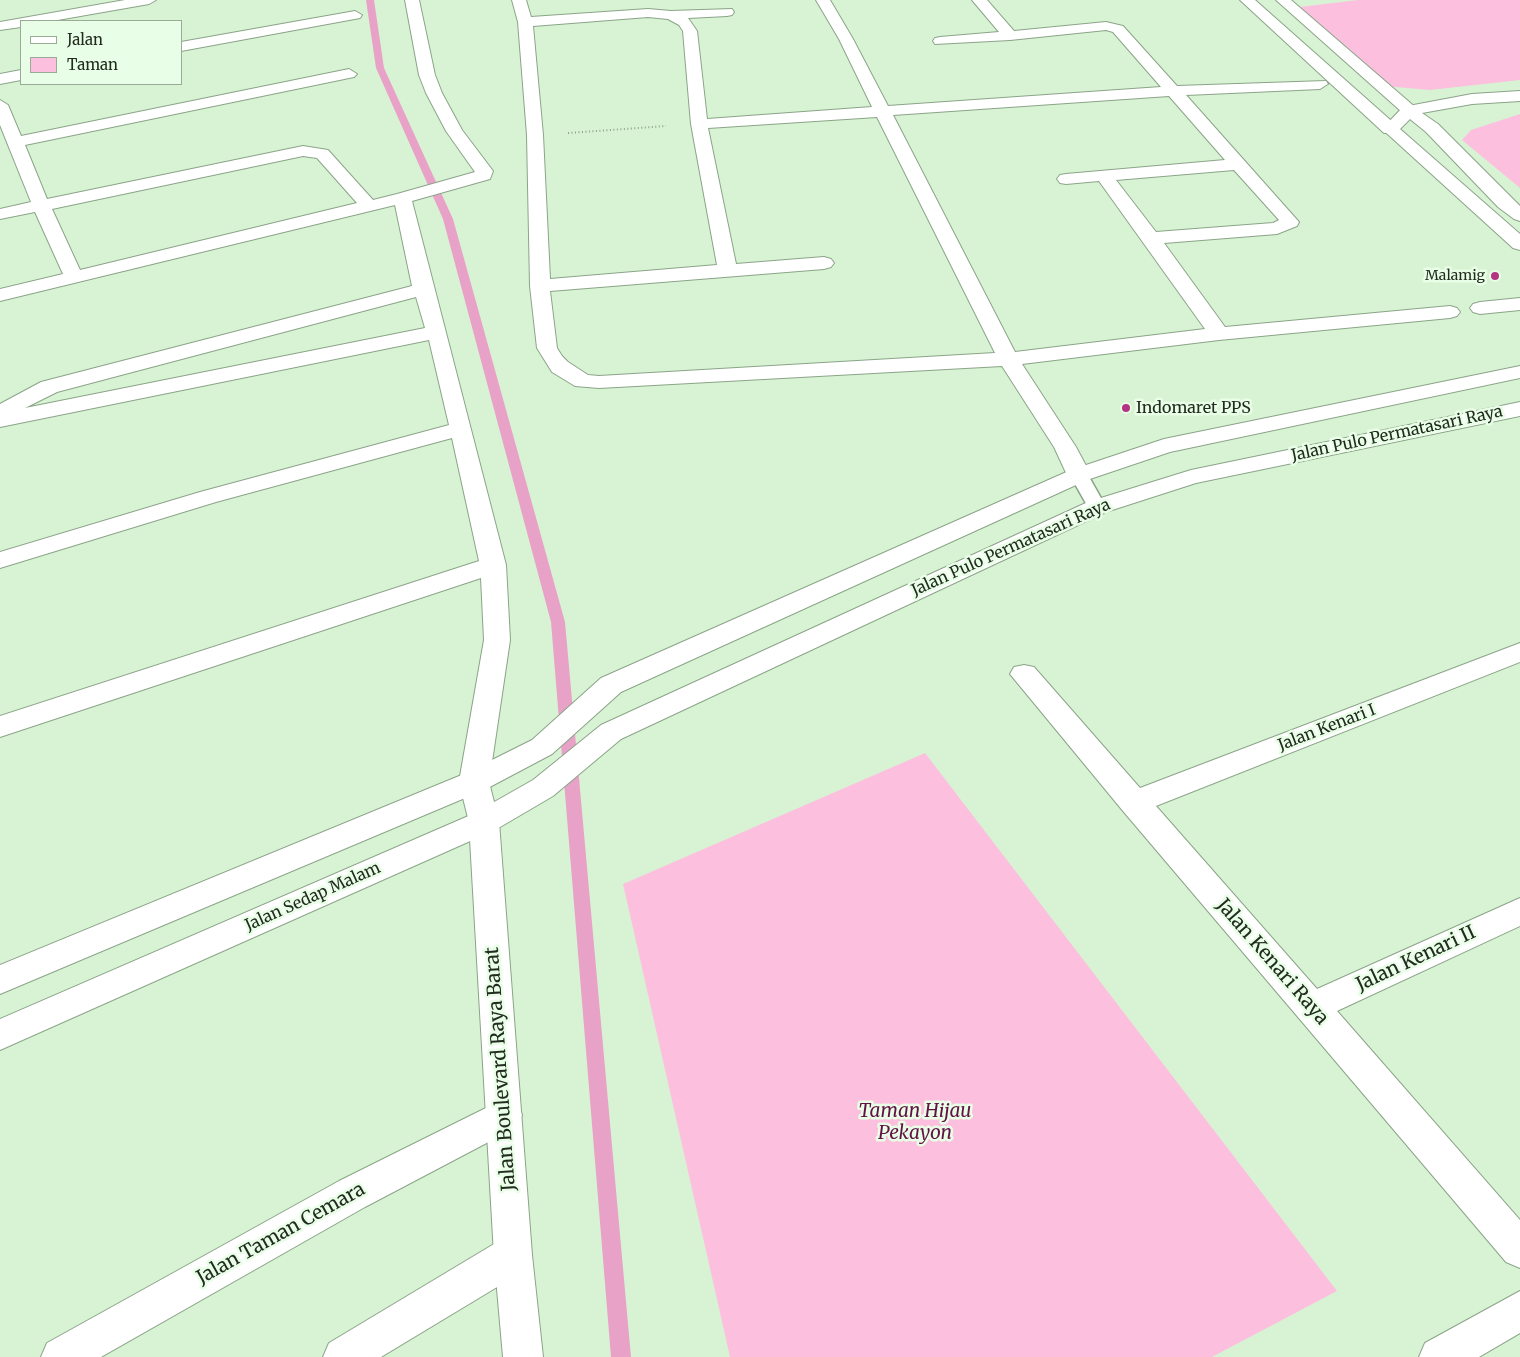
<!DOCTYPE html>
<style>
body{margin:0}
#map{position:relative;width:1520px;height:1357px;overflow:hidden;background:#d8f3d4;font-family:Merriweather,serif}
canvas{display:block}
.legend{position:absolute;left:20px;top:20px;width:162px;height:65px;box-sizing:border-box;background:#e9fee6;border:1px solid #99aa96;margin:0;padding:6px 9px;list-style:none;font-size:15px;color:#212b1f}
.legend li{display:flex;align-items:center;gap:10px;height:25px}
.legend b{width:25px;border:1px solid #99aa96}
</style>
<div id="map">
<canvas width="1520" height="1357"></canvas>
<ul class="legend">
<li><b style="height:6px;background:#fff"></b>Jalan</li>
<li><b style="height:14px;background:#fcc0de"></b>Taman</li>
</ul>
</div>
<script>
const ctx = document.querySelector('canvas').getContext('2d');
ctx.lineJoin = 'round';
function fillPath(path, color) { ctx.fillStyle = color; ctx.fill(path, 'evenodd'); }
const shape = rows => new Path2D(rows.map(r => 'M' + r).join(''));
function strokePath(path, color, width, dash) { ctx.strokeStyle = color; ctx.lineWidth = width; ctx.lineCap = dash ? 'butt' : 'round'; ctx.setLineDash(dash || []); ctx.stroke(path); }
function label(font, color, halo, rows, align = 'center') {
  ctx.font = font + ' Merriweather,serif'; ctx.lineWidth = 5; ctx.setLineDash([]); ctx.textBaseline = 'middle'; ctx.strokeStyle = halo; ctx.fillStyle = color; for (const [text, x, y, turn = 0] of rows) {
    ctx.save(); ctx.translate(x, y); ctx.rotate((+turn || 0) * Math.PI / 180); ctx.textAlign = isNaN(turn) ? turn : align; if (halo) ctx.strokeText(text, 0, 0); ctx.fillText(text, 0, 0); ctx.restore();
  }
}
fillPath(shape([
 [1358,0,1520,0,1520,80,1430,90,1384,86,1291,8],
 [1520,114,1520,188,1462,140,1471,130],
 [925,753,1337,1291,1212,1357,730,1357,623,884]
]), '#fcc0de');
fillPath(shape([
 [366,0,374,0,384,68,453,219,565,622,631,1357,611,1357,551,622,443,219,376,68,366,0]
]), '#e9a2c7');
const service = shape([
 [1079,470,1085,471,1088,475,1106,507,1104,511,1090,511,1088,507,1070,475,1073,471,1079,470]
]);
const minor = shape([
 [125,0,156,0,149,4,52,21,21,21,21,27,0,30,0,22,125,0],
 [405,0,419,0,435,75,442,93,462,130,493,171,490,179,412,201,506,565,510,640,489,782,484,790,474,793,464,790,459,782,484,640,481,578,0,737,0,716,479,561,452,438,216,502,0,568,0,552,200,492,449,425,429,340,0,427,0,404,41,382,412,286,395,205,0,301,0,289,63,274,35,212,0,219,0,209,31,202,0,125,0,100,8,105,21,136,349,69,357,74,354,77,25,145,47,199,303,146,328,150,373,200,397,194,475,172,446,131,426,93,419,75,405,0],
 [303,156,317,158,357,203,80,270,52,209,303,156],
 [416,297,425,328,25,408,57,392,416,297],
 [512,0,526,0,531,17,648,9,671,11,732,9,734,12,732,15,727,16,688,18,697,31,707,119,872,107,839,39,816,0,830,0,853,39,888,106,1161,87,1113,32,1106,30,1010,40,935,44,933,41,935,38,940,37,999,32,972,0,987,0,1014,31,1106,22,1123,26,1177,86,1326,81,1328,84,1320,89,1186,95,1299,222,1297,226,1277,234,1164,243,1225,327,1450,306,1457,308,1460,312,1457,316,1450,318,1219,340,1022,364,1076,447,1091,475,1087,480,1079,482,1071,480,1067,475,1054,447,1002,366,599,388,575,386,552,372,537,348,530,286,527,135,518,22,512,0],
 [648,17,668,19,679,25,683,31,691,124,717,265,550,279,543,135,533,26,648,17],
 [1169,96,1225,160,1066,174,1060,175,1057,179,1060,183,1066,184,1099,181,1205,329,1015,352,893,115,1169,96],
 [877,117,995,353,599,376,588,375,568,362,562,356,557,348,550,291,824,269,831,267,834,263,831,259,824,257,736,264,708,128,877,117],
 [1234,170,1279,220,1273,223,1156,232,1116,180,1234,170],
 [1240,0,1255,0,1396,125,1398,129,1396,133,1384,133,1240,0],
 [1276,0,1291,0,1415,107,1417,110,1415,113,1403,113,1276,0],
 [355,11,362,15,360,18,181,51,181,42,355,11],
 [21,70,21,80,0,84,0,74,21,70],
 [1520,298,1520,310,1480,314,1473,312,1470,308,1473,304,1480,302,1520,298],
 [1520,643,1520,662,1156,806,1317,989,1520,898,1520,926,1337,1011,1520,1220,1520,1268,1506,1262,1123,811,1010,674,1014,667,1024,665,1034,667,1140,788,1520,643],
 [504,1099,517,1103,522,1115,517,1127,365,1207,101,1357,41,1357,47,1343,339,1181,504,1099],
 [513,1236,527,1241,532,1255,527,1269,381,1357,323,1357,329,1343,499,1241,513,1236],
 [1520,1291,1520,1333,1479,1357,1419,1357,1425,1343,1520,1291]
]);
const tertiary = shape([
 [1520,91,1520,101,1472,104,1422,113,1438,124,1520,206,1520,221,1514,219,1498,207,1426,132,1410,119,1400,129,1520,234,1520,250,1513,248,1382,129,1403,107,1472,94,1520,91],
 [1520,366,1520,378,1170,452,1087,480,621,692,552,754,484,790,0,994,0,965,464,774,532,740,601,678,1071,470,1164,439,1520,366],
 [1520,402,1520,416,1196,483,1106,512,621,739,553,796,495,830,0,1050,0,1019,473,814,533,780,601,725,1088,502,1191,470,1520,402]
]);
const secondary = shape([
 [474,771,484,774,489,782,499,822,532,1255,543,1357,503,1357,494,1255,469,822,459,782,464,774,474,771]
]);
strokePath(service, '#8ba488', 3);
strokePath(minor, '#8ba488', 2);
strokePath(tertiary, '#8ba488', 2);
strokePath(secondary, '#8ba488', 2);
strokePath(shape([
 [568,133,666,126]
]), '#8da18a', 2, [1, 2.5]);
fillPath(service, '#fff');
fillPath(minor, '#fff');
fillPath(tertiary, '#fff');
fillPath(secondary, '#fff');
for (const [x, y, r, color] of [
 [1495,276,5,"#b33482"],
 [1126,408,5,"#b33482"]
]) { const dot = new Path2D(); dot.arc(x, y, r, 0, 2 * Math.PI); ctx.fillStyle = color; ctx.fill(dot); strokePath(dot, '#e9fee6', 2); }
label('14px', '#212b1f', '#e9fee6', [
 ["Malamig",1485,276]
], 'right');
label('16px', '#212b1f', '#e9fee6', [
 ["Indomaret PPS",1136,408]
], 'left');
label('16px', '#212b1f', '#e9fee6', [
 ["Jalan Pulo Permatasari Raya",1397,434,-12],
 ["Jalan Pulo Permatasari Raya",1011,548,-24],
 ["Jalan Kenari I",1327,728,-21],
 ["Jalan Sedap Malam",313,897,-24]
]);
label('19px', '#212b1f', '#e9fee6', [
 ["Jalan Kenari II",1416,959,-25],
 ["Jalan Kenari Raya",1272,962,49],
 ["Jalan Boulevard Raya Barat",501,1069,-94],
 ["Jalan Taman Cemara",281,1234,-29]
]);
label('italic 19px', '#631245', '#e9fee6', [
 ["Taman Hijau",915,1112],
 ["Pekayon",915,1134]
]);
</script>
